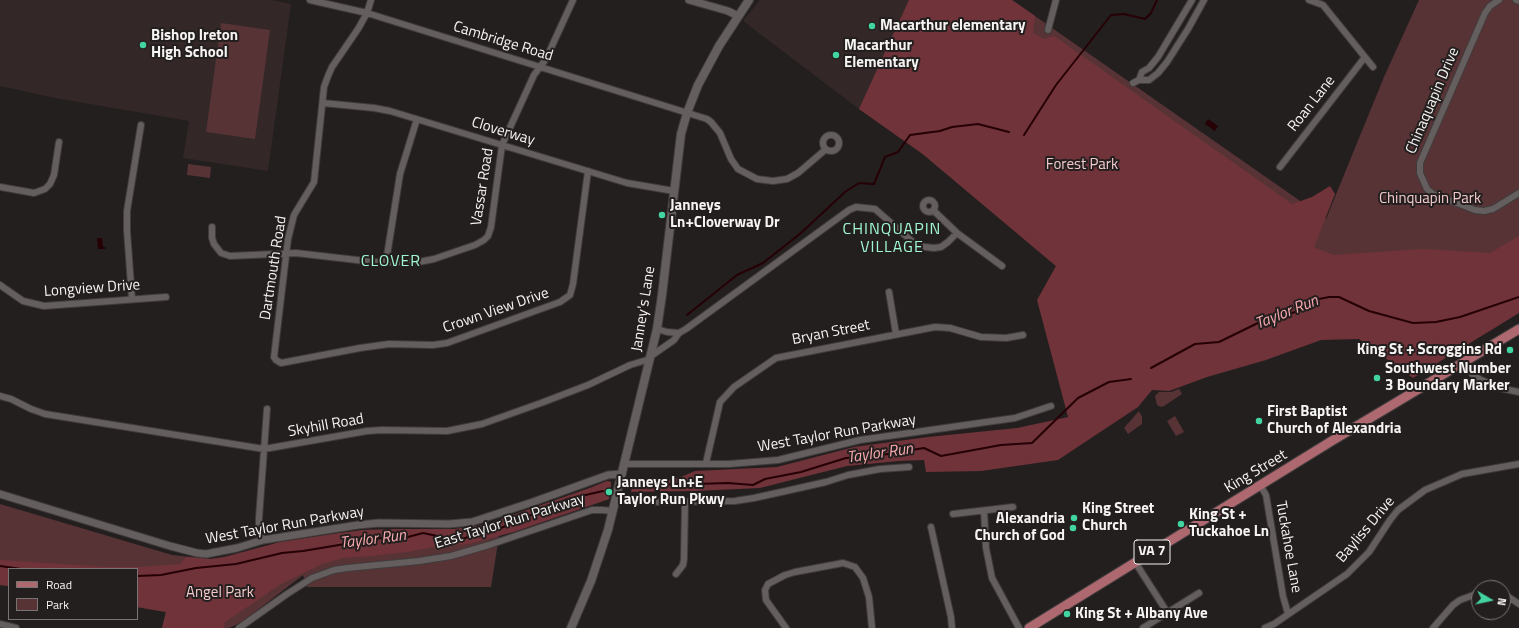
<!DOCTYPE html>
<style>
body{margin:0}
#map{position:relative;width:1519px;height:628px;overflow:hidden;background:#241f1f;font-family:"Titillium Web",sans-serif}
canvas{display:block}
.legend{position:absolute;left:8px;top:568px;width:130px;height:52px;box-sizing:border-box;background:#241f1f;border:1px solid #787474;margin:0;padding:5px 7px;list-style:none;font-size:12px;color:#f6f3f3}
.legend li{display:flex;align-items:center;gap:8px;height:20px}
.legend b{width:20px;border:1px solid #787474}
.north{position:absolute;left:1471px;top:580px;width:40px;height:40px;box-sizing:border-box;background:#241f1f;border:1px solid #787474;border-radius:50%;rotate:99deg;font-size:11px;font-weight:700;line-height:16px;text-align:center;color:#f6f3f3}
.north::after{content:'';display:block;margin:auto;width:14px;height:18px;background:#42d4a1;clip-path:polygon(50% 0,100% 100%,50% 72%,0 100%)}
</style>
<div id="map">
<canvas width="1519" height="628"></canvas>
<ul class="legend">
<li><b style="height:5px;background:#ae686f"></b>Road</li>
<li><b style="height:11px;background:#583336"></b>Park</li>
</ul>
<div class="north">N</div>
</div>
<script>
const ctx = document.querySelector('canvas').getContext('2d');
ctx.lineJoin = 'round';
function fillPath(path, color) { ctx.fillStyle = color; ctx.fill(path, 'evenodd'); }
const shape = rows => new Path2D(rows.map(r => 'M' + r).join(''));
function strokePath(path, color, width, dash) { ctx.strokeStyle = color; ctx.lineWidth = width; ctx.lineCap = dash ? 'butt' : 'round'; ctx.setLineDash(dash || []); ctx.stroke(path); }
function label(font, color, halo, rows, align = 'center') {
  ctx.font = font + ' "Titillium Web",sans-serif'; ctx.lineWidth = 4; ctx.setLineDash([]); ctx.textBaseline = 'middle'; ctx.strokeStyle = halo; ctx.fillStyle = color; for (const [text, x, y, turn = 0] of rows) {
    ctx.save(); ctx.translate(x, y); ctx.rotate((+turn || 0) * Math.PI / 180); ctx.textAlign = isNaN(turn) ? turn : align; if (halo) ctx.strokeText(text, 0, 0); ctx.fillText(text, 0, 0); ctx.restore();
  }
}
fillPath(shape([
 [0,0,272,0,291,4,268,171,183,158,189,121,55,98,0,86],
 [760,0,909,0,859,109,743,21]
]), '#332727');
fillPath(shape([
 [909,0,1012,0,1326,219,1384,77,1419,0,1519,0,1519,313,1203,218,1056,266,919,151,859,109],
 [221,23,270,30,255,139,206,132],
 [188,164,211,167,210,178,187,175],
 [1179,389,1182,394,1164,406,1161,407,1157,405,1155,396,1159,392,1171,392],
 [1139,411,1142,417,1142,424,1128,434,1124,428],
 [1175,416,1184,432,1176,436,1167,421],
 [607,481,611,482,611,485,609,499,499,536,491,587,307,587,303,575,242,622,229,628,162,628,166,612,137,607,137,569,9,569,9,586,0,585,0,504,172,555,211,559,237,555,280,542,333,534,364,530,402,529,455,529,484,525,590,488]
]), '#583336');
fillPath(shape([
 [909,0,1012,0,1035,16,1033,33,1044,39,1054,36,1292,204,1312,197,1330,186,1335,194,1314,247,1333,255,1423,249,1490,253,1519,236,1519,313,1413,378,1359,339,1321,340,1266,360,1207,377,1169,391,1152,390,1138,407,1058,460,981,471,926,472,924,460,899,461,847,466,760,488,695,491,631,492,633,481,668,480,681,477,695,471,777,467,854,447,928,437,1017,428,1068,417,1037,300,1056,266,924,155,859,109],
 [607,481,611,482,611,485,609,499,514,532,468,544,433,547,407,552,371,556,343,558,322,564,281,584,225,622,224,628,162,628,166,612,137,607,137,569,9,569,9,586,0,585,0,560,107,567,140,567,180,564,186,557,211,559,224,557,280,542,333,534,364,530,402,529,455,529,484,525,590,488]
]), '#703339');
fillPath(shape([
 [1208,119,1218,126,1215,131,1205,124],
 [97,238,102,238,103,247,105,247,105,249,98,249]
]), '#250005');
strokePath(shape([
 [1024,135,1056,85,1111,15,1124,14,1145,19,1151,13,1157,0],
 [687,315,737,275,763,263,801,233,845,192,859,183,874,184,885,157,898,152,910,135,940,131,952,127,978,124,1009,132],
 [1151,368,1195,344,1219,342,1262,321,1277,316,1286,315,1301,310,1314,300,1329,297,1339,297,1369,311,1413,323,1436,322,1460,317,1519,297],
 [634,487,674,484,685,487,696,484,728,483,753,485,765,479,801,472,846,458,882,455,924,448,941,456,1001,445,1032,443,1078,398,1109,382,1131,379],
 [0,566,21,569],
 [137,576,161,575,196,568,236,564,282,553,303,551,387,537,404,538,423,533,442,537,465,538,482,533,494,531,568,499,603,491]
]), '#250005', 2);
const minor = shape([
 [310,0,367,13,707,119,711,122,720,133,731,159,738,169,757,179,773,181,787,179,798,173,825,150],
 [371,0,367,13,358,29,332,67,328,76,324,87,314,182,294,215,288,239,274,357,276,360,281,363,360,348,389,344,433,345,447,343,560,302,570,295,573,284,588,171],
 [1309,0,1323,5,1327,10,1373,67],
 [1499,0,1490,6,1485,13,1420,163,1420,173,1427,189,1433,194,1475,210,1484,211,1493,209,1519,193],
 [1516,0,1519,1],
 [1048,30,1056,0],
 [1139,80,1142,72,1149,68,1158,57,1192,0],
 [1133,83,1139,80,1149,80,1158,73,1167,62,1188,29,1204,0],
 [323,103,374,108,390,111,627,183,674,191],
 '823 143a8 8 0 1 1 16 0a8 8 0 1 1-16 0Z',
 [1280,167,1365,57],
 [0,187,34,193,45,189,50,184,54,175,59,142],
 '923 206a6 6 0 1 1 12 0a6 6 0 1 1-12 0Z',
 [933,210,957,233,1002,266],
 [212,227,212,238,214,244,221,253,230,256,296,253,374,262,419,262,434,259,475,245,484,240,488,236,491,227,502,145,534,75,546,59,573,0],
 [386,262,400,174,417,119],
 [0,285,23,301,44,306,166,297],
 [889,292,896,334],
 [132,299,127,231,127,211,141,125],
 [657,329,667,332,679,333,686,329,849,210,856,207,875,209,914,243,925,247,934,248,941,247,948,242,957,233],
 [651,356,674,340,679,333],
 [1464,363,1473,375,1481,380,1500,388,1519,392],
 [0,396,11,399,31,409,45,414,264,449,367,431,382,430,447,431,482,424,541,403,588,385,630,365,650,359],
 [706,463,720,402,734,387,776,358,935,327,950,328,981,337,1006,338,1023,335],
 [624,464,729,464,778,460,860,440,1015,418,1051,406],
 [1260,485,1266,495,1283,596,1288,614],
 [617,498,660,502,735,501,754,498,777,493,826,482,848,475,880,469,909,467],
 [984,511,986,548,992,578,1019,628],
 [953,514,1013,507],
 [931,527,951,617,952,628],
 [263,540,259,531,259,518,267,409],
 [1135,562,1167,612],
 [676,574,683,565,684,559,685,502],
 [1503,595,1510,598,1519,604],
 [0,624,16,628],
 [239,628,287,594,312,578,334,570,347,568,419,561,451,556,489,545,592,510,602,510,613,511],
 [786,628,766,600,765,590,768,584,785,575,795,572,843,563,855,567,863,578,869,597,872,628],
 [1143,628,1199,593],
 [1265,628,1274,624,1347,574,1369,552,1390,520,1398,510,1425,490,1462,474,1519,464],
 [1433,628,1453,605,1460,600,1479,593]
]);
const tertiary = shape([
 [689,0,728,11,738,16],
 [0,494,170,546,197,553,206,554,237,548,263,540,358,525,379,523,449,524,472,522,533,502,608,475,622,474]
]);
const secondary = shape([
 [571,628,591,581,608,530,657,329,662,295,681,134,687,113,698,85,719,46,749,0]
]);
const primary = shape([
 [1029,628,1330,442,1519,329]
]);
strokePath(minor, '#403c3c', 8);
strokePath(tertiary, '#403c3c', 9);
strokePath(secondary, '#403c3c', 10);
strokePath(primary, '#403c3c', 11);
strokePath(minor, '#645e5e', 6);
strokePath(tertiary, '#645e5e', 7);
strokePath(secondary, '#645e5e', 8);
strokePath(primary, '#ae686f', 9);
for (const [x, y, r, color] of [
 [872,26,4,"#42d4a1"],
 [143,45,4,"#42d4a1"],
 [836,55,4,"#42d4a1"],
 [662,215,4,"#42d4a1"],
 [1510,350,4,"#42d4a1"],
 [1377,378,4,"#42d4a1"],
 [1259,421,4,"#42d4a1"],
 [609,492,4,"#42d4a1"],
 [1074,518,4,"#42d4a1"],
 [1181,524,4,"#42d4a1"],
 [1073,528,4,"#42d4a1"],
 [1067,614,4,"#42d4a1"]
]) { const dot = new Path2D(); dot.arc(x, y, r, 0, 2 * Math.PI); ctx.fillStyle = color; ctx.fill(dot); strokePath(dot, '#241f1f', 1.5); }
for (const [x, y, w] of [
 [1152,552,36]
]) { const box = new Path2D(); box.roundRect(x - w / 2, y - 12, w, 24, 3); ctx.fillStyle = '#241f1f'; ctx.fill(box); strokePath(box, '#f6f3f3', 1); }
label('bold 14px', '#f6f3f3', null, [
 ["VA 7",1152,552]
]);
label('bold 15px', '#f6f3f3', '#241f1f', [
 ["Macarthur elementary",880,26],
 ["Bishop Ireton",151,36],
 ["High School",151,53],
 ["Macarthur",844,46],
 ["Elementary",844,63],
 ["Janneys",670,206],
 ["Ln+Cloverway Dr",670,223],
 ["King St + Scroggins Rd",1502,350,"right"],
 ["Southwest Number",1385,369],
 ["3 Boundary Marker",1385,386],
 ["First Baptist",1267,412],
 ["Church of Alexandria",1267,429],
 ["Janneys Ln+E",617,483],
 ["Taylor Run Pkwy",617,500],
 ["King Street",1082,509],
 ["Church",1082,526],
 ["King St +",1189,515],
 ["Tuckahoe Ln",1189,532],
 ["Alexandria",1065,519,"right"],
 ["Church of God",1065,536,"right"],
 ["King St + Albany Ave",1075,614]
], 'left');
label('15px', '#f6f3f3', '#241f1f', [
 ["Cambridge Road",503,42,17],
 ["Chinaquapin Drive",1433,101,-67],
 ["Roan Lane",1312,104,-52],
 ["Cloverway",503,132,17],
 ["Vassar Road",483,187,-81],
 ["Dartmouth Road",274,268,-81],
 ["Longview Drive",92,289,-4],
 ["Janney's Lane",644,309,-81],
 ["Crown View Drive",496,311,-19],
 ["Bryan Street",831,333,-11],
 ["Skyhill Road",326,426,-10],
 ["West Taylor Run Parkway",837,434,-10],
 ["King Street",1256,472,-31],
 ["East Taylor Run Parkway",510,522,-17],
 ["West Taylor Run Parkway",285,526,-10],
 ["Bayliss Drive",1366,530,-50],
 ["Tuckahoe Lane",1288,547,80]
]);
label('15px', '#f2c9cb', '#241f1f', [
 ["Forest Park",1082,165],
 ["Chinquapin Park",1430,199],
 ["Angel Park",220,593]
]);
ctx.letterSpacing = '1px';
label('16px', '#9ff6d0', '#241f1f', [
 ["CHINQUAPIN",892,230],
 ["VILLAGE",892,248],
 ["CLOVER",391,262]
]);
ctx.letterSpacing = '0px';
label('italic 16px', '#f9aaaf', '#241f1f', [
 ["Taylor Run",1287,313,-22],
 ["Taylor Run",880,454,-8],
 ["Taylor Run",373,540,-7]
]);
</script>
